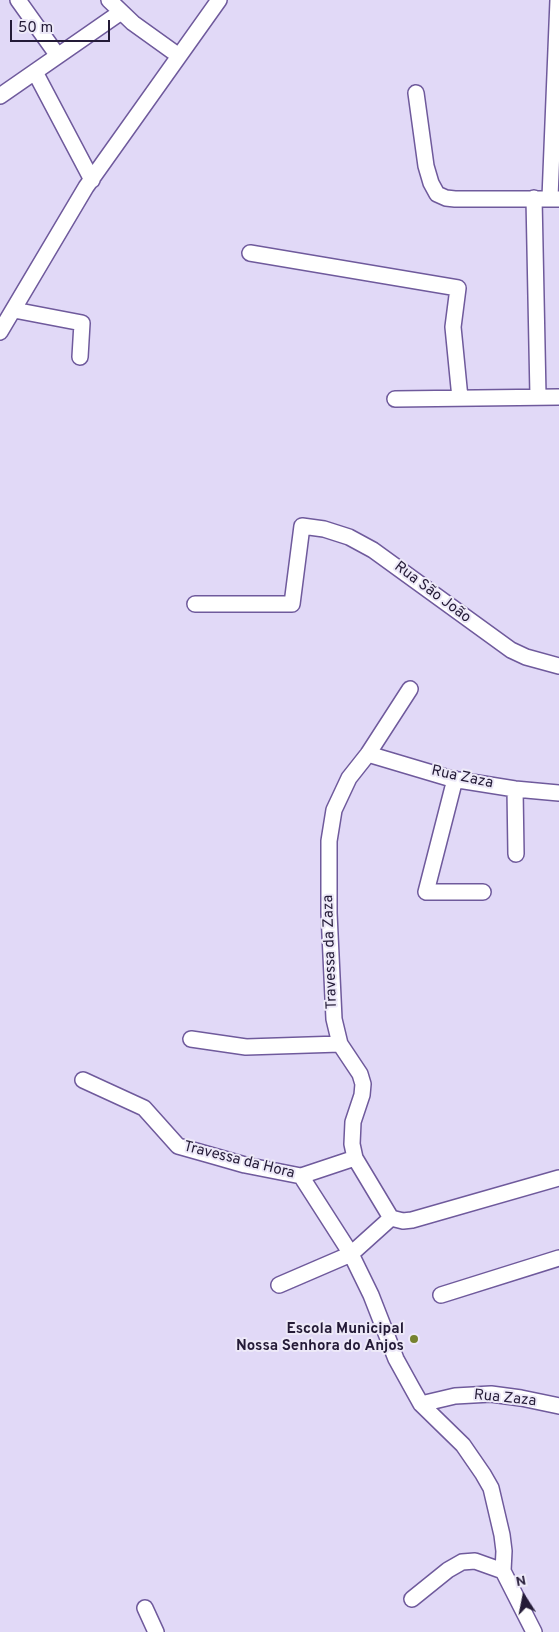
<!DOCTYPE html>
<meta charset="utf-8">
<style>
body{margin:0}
#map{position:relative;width:559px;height:1632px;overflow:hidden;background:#e1d9f7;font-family:Overpass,sans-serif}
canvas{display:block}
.north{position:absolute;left:499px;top:1572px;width:50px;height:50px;-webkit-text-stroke:4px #ede9f8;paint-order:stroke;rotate:349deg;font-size:14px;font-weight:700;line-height:20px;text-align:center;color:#241b37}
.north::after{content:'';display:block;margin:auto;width:18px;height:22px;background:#241b37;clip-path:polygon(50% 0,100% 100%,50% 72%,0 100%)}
.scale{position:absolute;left:10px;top:20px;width:100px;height:22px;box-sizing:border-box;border:2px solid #241b37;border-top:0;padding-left:6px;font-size:15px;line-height:18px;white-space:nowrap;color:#241b37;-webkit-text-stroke:4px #ede9f8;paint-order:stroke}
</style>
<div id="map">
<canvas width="559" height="1632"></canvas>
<div class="north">N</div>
<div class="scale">50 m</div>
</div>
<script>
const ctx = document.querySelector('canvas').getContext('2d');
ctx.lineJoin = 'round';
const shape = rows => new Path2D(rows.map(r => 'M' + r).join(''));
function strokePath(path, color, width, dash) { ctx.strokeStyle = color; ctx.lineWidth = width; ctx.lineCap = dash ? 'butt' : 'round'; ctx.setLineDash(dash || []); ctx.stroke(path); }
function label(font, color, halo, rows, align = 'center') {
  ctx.font = font + ' Overpass,sans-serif'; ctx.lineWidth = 4; ctx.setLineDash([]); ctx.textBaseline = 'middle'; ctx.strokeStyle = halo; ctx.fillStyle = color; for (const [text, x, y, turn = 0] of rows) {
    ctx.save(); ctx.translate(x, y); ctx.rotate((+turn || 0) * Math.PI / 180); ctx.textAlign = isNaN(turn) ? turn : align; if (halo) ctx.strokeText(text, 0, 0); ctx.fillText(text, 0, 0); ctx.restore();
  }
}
const minor = shape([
 [18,0,58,56],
 [109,0,133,23,179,56],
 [35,72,92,180],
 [416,93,426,166,431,183,437,194,446,198,455,199,559,199],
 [0,96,121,12],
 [534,198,538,396],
 [550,198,558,0],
 [250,253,458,288,453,327,460,398],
 [14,310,82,323,80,357],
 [0,332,86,187,219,0],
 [395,399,559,397],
 [195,604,292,604,302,526,324,529,349,537,373,550,511,650,526,657,559,666],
 [368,754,452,779,515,789,559,793],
 [455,779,426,892,483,892],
 [515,789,516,854],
 [191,1039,246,1047,340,1044],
 [83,1080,144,1108,178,1146,210,1155,245,1165,301,1176,355,1158],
 [301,1176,351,1254,371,1295,396,1359,412,1388,421,1404,463,1445,483,1474,491,1488,502,1535,504,1551,503,1571,534,1632],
 [391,1218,355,1158,352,1144,353,1122,362,1095,363,1084,360,1074,340,1044,334,1019,329,913,329,841,334,810,349,778,368,754,410,689],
 [391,1218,403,1221,412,1220,559,1178],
 [279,1285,351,1254,391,1218],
 [441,1295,559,1258],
 [421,1404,455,1396,491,1394,521,1398,559,1406],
 [412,1599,448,1570,462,1562,475,1561,503,1571],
 [145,1608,156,1632]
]);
strokePath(minor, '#6f5a9c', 18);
strokePath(minor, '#fff', 15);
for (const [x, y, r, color] of [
 [414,1339,5,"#76822f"]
]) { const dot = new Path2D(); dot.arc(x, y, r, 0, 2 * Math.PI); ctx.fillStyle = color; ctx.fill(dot); strokePath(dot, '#ede9f8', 2); }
label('15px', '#241b37', '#ede9f8', [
 ["Rua São João",432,593,37],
 ["Rua Zaza",462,778,12],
 ["Travessa da Zaza",331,952,-92],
 ["Travessa da Hora",239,1161,14],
 ["Rua Zaza",505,1399,6]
]);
label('bold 15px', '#241b37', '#ede9f8', [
 ["Escola Municipal",404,1330],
 ["Nossa Senhora do Anjos",404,1347]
], 'right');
</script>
